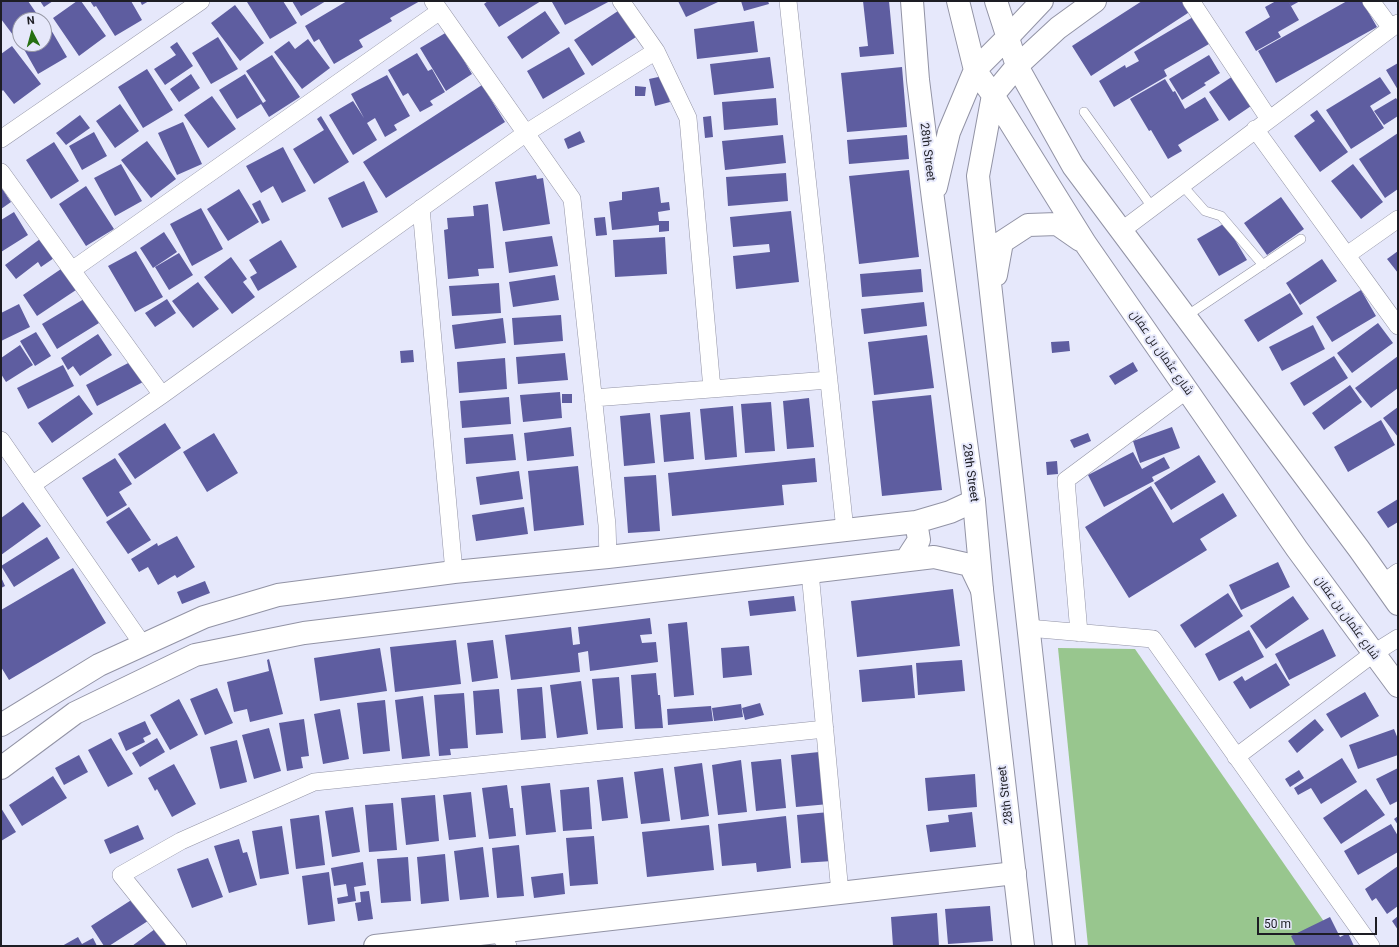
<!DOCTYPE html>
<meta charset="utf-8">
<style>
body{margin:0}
#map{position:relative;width:1399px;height:947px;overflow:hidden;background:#e6e8fb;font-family:Roboto,sans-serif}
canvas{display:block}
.frame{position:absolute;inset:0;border:2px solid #1d1d24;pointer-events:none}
.north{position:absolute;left:12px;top:12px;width:40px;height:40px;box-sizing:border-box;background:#e6e8fb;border:1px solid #9697a5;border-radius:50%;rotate:354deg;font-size:11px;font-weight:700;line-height:16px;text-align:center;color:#1d1d24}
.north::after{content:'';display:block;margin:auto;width:14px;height:18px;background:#267012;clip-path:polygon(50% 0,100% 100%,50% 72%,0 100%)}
.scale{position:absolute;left:1257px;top:917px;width:120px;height:18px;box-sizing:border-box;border:2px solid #1d1d24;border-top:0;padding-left:5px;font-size:12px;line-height:14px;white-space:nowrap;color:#1d1d24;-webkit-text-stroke:3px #e6e8fb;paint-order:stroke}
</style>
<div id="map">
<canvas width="1399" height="947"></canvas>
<div class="frame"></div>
<div class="north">N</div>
<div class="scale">50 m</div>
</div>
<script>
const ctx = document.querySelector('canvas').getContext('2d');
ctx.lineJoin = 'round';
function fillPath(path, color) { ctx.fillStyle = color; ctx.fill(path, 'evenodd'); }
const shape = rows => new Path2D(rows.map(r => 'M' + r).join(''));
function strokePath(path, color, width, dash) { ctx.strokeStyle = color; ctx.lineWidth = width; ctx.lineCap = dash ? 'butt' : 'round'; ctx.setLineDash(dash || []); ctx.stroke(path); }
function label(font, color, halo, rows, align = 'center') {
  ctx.font = font + ' Roboto,Cairo,sans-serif'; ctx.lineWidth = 4; ctx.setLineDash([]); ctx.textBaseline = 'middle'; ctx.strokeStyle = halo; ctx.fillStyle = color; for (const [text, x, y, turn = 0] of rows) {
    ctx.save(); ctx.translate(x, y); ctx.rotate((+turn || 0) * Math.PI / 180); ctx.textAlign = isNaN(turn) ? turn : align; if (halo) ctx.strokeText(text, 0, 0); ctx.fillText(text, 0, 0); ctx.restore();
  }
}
fillPath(shape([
 [1058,648,1135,649,1341,946,1088,946]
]), '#98c68e');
fillPath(shape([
 [1,1,28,1,39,17,35,20,20,20,20,30,13,35,1,19],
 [40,1,53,1,44,7],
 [77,1,81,1,106,36,79,56,53,18],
 [90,1,131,1,142,20,115,36,96,6,94,7],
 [140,1,149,1,142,5],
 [248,1,283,1,297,23,270,39,247,2],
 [292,1,326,1,301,16],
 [347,1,420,1,390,18,392,21,359,40,363,47,334,64,319,39,314,42,305,26],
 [488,1,541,1,499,27,484,4],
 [553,1,610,1,565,25,552,2],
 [678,1,718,1,718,2,686,17],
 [741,1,768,1,769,4,744,11],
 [863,1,889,1,894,54,860,57,859,47,868,46],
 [1142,1,1167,1,1168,2,1170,1,1184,1,1191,11,1091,76,1072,46],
 [1276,1,1288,1,1299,20,1278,32,1281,37,1256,51,1245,32,1270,17,1265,7],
 [1288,1,1300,1,1291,6],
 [1347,1,1362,1,1377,27,1276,83,1258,51],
 [235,5,264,43,240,61,211,23],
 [545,11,560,33,522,59,507,37],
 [618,11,636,37,592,66,574,40],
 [1193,17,1209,44,1164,70,1167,76,1114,107,1099,81,1125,65,1126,68,1139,61,1134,52],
 [754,21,758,52,697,59,694,29],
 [47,23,67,57,38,74,21,44,44,44,44,25],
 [447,32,472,74,446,91,420,48],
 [218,37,238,69,211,84,192,53],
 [308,39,330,68,302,89,274,52,289,41,295,49],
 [177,42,193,66,165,85,154,69,176,55,170,47],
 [12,46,41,84,14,104,3,90,1,92,1,54],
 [569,47,585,74,543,99,527,71],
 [417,53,428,71,432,69,445,92,430,101,433,105,420,112,408,93,403,96,388,70],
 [272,55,300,97,269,117,261,104,237,119,219,90,245,74,263,103,266,101,246,71],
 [1209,55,1220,73,1204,83,1206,85,1182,100,1169,79],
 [770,57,774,88,714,95,710,64],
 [1398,63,1398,90,1386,70],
 [902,67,907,127,847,132,841,73],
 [147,69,173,110,143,128,118,87],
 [191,74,200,88,179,102,170,89],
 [387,75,410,116,394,125,397,130,385,137,375,118,367,123,377,140,353,155,329,115,353,101,364,118,351,94],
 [663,76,670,102,655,106,649,79],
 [1233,76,1254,104,1229,121,1209,92],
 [1380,77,1391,93,1370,106,1384,128,1351,149,1326,110],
 [1165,79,1173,92,1175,91,1185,109,1205,97,1219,120,1178,145,1182,151,1168,159,1151,130,1149,131,1130,99],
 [482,85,505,122,386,198,363,162],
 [635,86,646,87,645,96,635,96],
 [212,96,236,129,208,148,184,115],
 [776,98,778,125,724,130,722,102],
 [1396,98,1398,101,1398,116,1384,125,1374,111],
 [120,104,139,131,115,148,96,121],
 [1317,110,1348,152,1320,172,1294,136,1315,121,1310,115],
 [80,115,90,128,66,145,56,133],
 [321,116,349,162,314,184,293,149,324,130,317,119],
 [711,116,713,137,705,138,703,117],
 [183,122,202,164,177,175,158,133],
 [580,131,585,142,568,149,564,139],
 [94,132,107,156,82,170,69,146],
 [1398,133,1398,189,1385,198,1359,159],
 [783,135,786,163,725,170,722,141],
 [907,135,909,159,849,164,847,140],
 [147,141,176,179,151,198,121,160],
 [54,142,79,181,51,199,26,160],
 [283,147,306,191,282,203,273,186,261,193,246,166],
 [121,164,142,201,115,216,94,178],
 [1353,164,1383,202,1361,219,1331,181],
 [909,170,919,257,859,264,849,176],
 [786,173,788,201,728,206,726,177],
 [536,175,537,179,543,178,550,224,503,231,495,182],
 [364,181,378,212,342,228,328,198],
 [86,186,114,229,86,246,59,204],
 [1,187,11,202,1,209],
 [659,187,661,203,669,202,670,210,658,212,659,221,669,221,669,231,659,232,659,225,612,230,609,202,622,200,622,192],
 [239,189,259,222,228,241,207,209],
 [1281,197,1304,229,1267,255,1244,223],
 [260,200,270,220,262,224,252,204],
 [488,204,494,268,478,269,479,276,448,279,444,230,448,229,447,218,474,216,473,206],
 [201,208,223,249,192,266,170,224],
 [791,211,799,282,736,289,733,256,770,252,769,244,733,247,730,217],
 [14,212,28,235,1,252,1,220],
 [605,217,607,235,596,236,594,218],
 [1225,223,1247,260,1219,276,1197,239],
 [164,232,177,252,153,268,140,248],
 [552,236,558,266,509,273,505,242],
 [665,237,667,274,615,277,613,240],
 [40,239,54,258,41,267,38,262,16,279,5,265],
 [281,240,297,267,258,291,250,277,257,273,249,260],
 [136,251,163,297,135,312,108,266],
 [1398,251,1398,273,1387,259],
 [179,253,193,275,169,290,155,267],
 [231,257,247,279,243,282,255,297,232,314,204,277],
 [1322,259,1337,281,1300,305,1286,283],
 [61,269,76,290,37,316,23,295],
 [921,269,923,292,862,297,860,274],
 [555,275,559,300,513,307,509,282],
 [198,282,219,309,193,328,172,301],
 [499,283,501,313,452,316,449,286],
 [1361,290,1376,316,1332,342,1316,317],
 [1290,293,1303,314,1258,342,1244,320],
 [84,299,99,323,57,349,42,324],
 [167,299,176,313,155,327,145,313],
 [924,302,927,326,864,334,861,309],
 [19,304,30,327,1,341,1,313],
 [561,315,563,341,514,345,512,318],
 [503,318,506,343,455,349,452,325],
 [1378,323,1393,343,1352,373,1337,353],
 [1313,325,1325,349,1282,371,1269,347],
 [36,332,51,356,35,366,20,341],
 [98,334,112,355,80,376,73,366,68,370,61,358],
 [927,335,934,388,874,395,868,342],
 [1069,341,1070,351,1052,353,1051,342],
 [20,345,33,365,6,382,1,374,1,358],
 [413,350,414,362,401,363,400,351],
 [565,353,568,380,518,384,516,357],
 [1334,356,1348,378,1304,406,1290,383],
 [1398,356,1398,388,1371,408,1355,388],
 [505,358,507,389,459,393,457,362],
 [134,360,145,381,97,406,86,385],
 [1133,362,1138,371,1115,385,1109,376],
 [63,365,74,386,28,409,17,388],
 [1350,385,1362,402,1324,430,1312,413],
 [560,392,562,418,523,422,520,395],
 [562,394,572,394,572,403,562,403],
 [79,395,93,414,52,443,38,423],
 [931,395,942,490,882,496,872,401],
 [509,397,511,424,462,428,460,401],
 [809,398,814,447,787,449,783,401],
 [771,402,775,451,745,453,741,404],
 [733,406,737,457,705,460,700,409],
 [1398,407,1398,437,1383,418],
 [690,412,694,459,664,462,660,415],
 [650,413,655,463,624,466,620,416],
 [1381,420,1395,445,1348,472,1334,447],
 [165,423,181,448,135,479,118,454],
 [571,427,574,456,527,461,524,433],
 [1172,427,1180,448,1140,463,1133,441],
 [214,433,238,473,207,492,183,452],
 [1088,433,1091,441,1074,448,1070,440],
 [513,434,516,460,466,464,464,438],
 [1133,452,1142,469,1164,457,1170,468,1152,477,1154,481,1104,507,1088,475],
 [1199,455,1216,482,1171,510,1154,483],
 [115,458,132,484,119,492,127,505,107,517,82,478],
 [815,458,817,482,782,485,784,505,672,516,668,473],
 [1057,461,1058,474,1047,475,1046,462],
 [578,466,584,525,534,531,528,471],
 [519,471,523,499,480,505,476,477],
 [656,475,660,531,628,533,624,477],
 [1151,486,1173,523,1223,493,1237,516,1200,539,1207,550,1129,598,1085,527],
 [1398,499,1398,522,1388,528,1377,512],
 [23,502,41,526,1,555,1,518],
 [129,507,151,540,128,554,106,522],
 [524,507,528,534,476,541,472,515],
 [177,536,195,567,177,578,175,575,158,585,148,567,139,572,131,559,157,543,158,546],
 [47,537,60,558,14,587,1,566],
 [1278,562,1290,587,1241,610,1229,585],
 [73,568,106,623,9,680,1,667,1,610],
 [1,577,5,586,1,588],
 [205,581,210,593,182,604,177,592],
 [953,589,960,646,857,657,851,601],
 [1228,593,1243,616,1195,648,1180,625],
 [794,596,796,611,750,616,748,601],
 [1293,596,1309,619,1266,649,1250,626],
 [650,618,652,634,640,635,642,643,656,642,658,662,590,671,588,651,578,653,580,672,511,680,505,635,571,627,573,645,580,644,578,627],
 [687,622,694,695,674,697,668,624],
 [1323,629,1336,656,1289,680,1275,654],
 [1249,630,1264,657,1219,681,1205,654],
 [456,640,461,684,395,692,390,647],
 [493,640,498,678,472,682,467,643],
 [749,646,752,675,723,678,721,648],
 [380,648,387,691,320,701,314,658],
 [269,659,283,714,250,722,247,709,234,712,227,682,269,671,267,660],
 [962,660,965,691,918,695,916,663],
 [1276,663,1290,685,1250,709,1233,682,1242,676,1245,681],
 [912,665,915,698,862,702,859,670],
 [656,673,658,695,660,695,663,728,635,729,631,675],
 [619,677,623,728,597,730,592,679],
 [581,681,588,734,557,738,550,685],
 [542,687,546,738,521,740,517,689],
 [217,688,233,723,205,735,190,699],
 [499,689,503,733,476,735,473,691],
 [1365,692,1379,716,1341,738,1326,714],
 [464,693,468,748,450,749,451,755,439,756,434,695],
 [423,696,430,756,402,759,395,700],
 [179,699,198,735,170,750,150,715],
 [385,700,390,751,363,754,357,703],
 [760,703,764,715,745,720,742,708],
 [741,704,743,717,714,721,712,708],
 [711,706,713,721,668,725,667,709],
 [340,709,349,759,323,764,314,714],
 [304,719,309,756,301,757,303,768,287,771,279,723],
 [1315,719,1324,730,1297,753,1288,741],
 [145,721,151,734,143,738,145,742,126,751,118,733],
 [269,728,281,771,254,779,242,735],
 [1394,729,1398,739,1398,755,1358,769,1349,745],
 [111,738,133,774,108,787,88,750],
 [157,738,165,752,140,767,132,753],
 [237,740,247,782,220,789,210,747],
 [819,752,829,804,796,807,791,755],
 [79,755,88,772,64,785,55,768],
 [1342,758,1357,782,1321,804,1311,788,1298,795,1294,788],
 [781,759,786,808,756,811,751,762],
 [741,760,747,812,718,815,712,765],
 [702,763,709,816,681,820,674,767],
 [174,764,196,804,172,817,157,789,155,791,148,778],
 [663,768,670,821,641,824,634,772],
 [1398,768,1398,801,1390,805,1376,779],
 [1299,770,1304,778,1290,787,1285,779],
 [975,774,977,807,928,811,925,778],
 [53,776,67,798,22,826,9,805],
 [623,777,628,818,602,821,597,780],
 [550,783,556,832,526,835,521,786],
 [507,785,510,808,513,808,516,836,489,839,482,788],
 [589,787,592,829,563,831,560,790],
 [1366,789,1385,815,1341,844,1323,818],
 [471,792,476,837,449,840,443,795],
 [435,795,439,841,406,845,401,798],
 [393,803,397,850,369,852,365,805],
 [353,807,360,852,332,857,325,811],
 [1,808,16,832,1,841],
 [829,812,833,861,801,863,797,815],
 [972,812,976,847,930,852,926,825,949,822,948,815],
 [319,815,325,865,296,869,290,819],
 [786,816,791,868,757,872,756,863,722,866,718,824],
 [1398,816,1398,825,1394,819],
 [1391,824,1398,836,1398,852,1358,875,1344,851],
 [138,825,144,839,110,854,104,840],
 [709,825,714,870,647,877,642,832],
 [282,826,289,874,260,879,252,831],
 [594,836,598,884,570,886,566,838],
 [239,839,243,853,247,852,257,885,229,893,214,846],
 [519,845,524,896,497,898,492,848],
 [483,847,489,897,460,900,454,851],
 [445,854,449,901,421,904,417,857],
 [408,857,411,901,381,903,377,859],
 [208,858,223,897,192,908,177,869],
 [363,862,366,885,354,887,356,901,338,904,337,898,348,896,346,884,334,886,331,868],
 [1398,866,1398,906,1387,914,1376,898,1372,901,1365,889],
 [329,872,335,921,308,925,302,876],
 [563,873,565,894,534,898,531,877],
 [369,891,373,919,358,921,355,903,361,902,360,892],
 [136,897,151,919,109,946,104,946,91,926],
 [990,906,993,941,948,944,945,909],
 [937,913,939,946,893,946,891,917],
 [1398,916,1398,930,1392,921],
 [1330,917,1340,937,1348,933,1354,946,1296,946,1291,936],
 [155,929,167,946,132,946],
 [78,937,82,944,93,938,97,946,62,946]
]), '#5e5da0');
const service = shape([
 [1084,112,1152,207],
 [1182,185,1205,211,1221,216,1263,265],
 [1185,317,1301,239]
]);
const minor = shape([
 [433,1,572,199,607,525,608,557],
 [621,1,656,51,688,118,712,389],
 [788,1,845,530],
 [1191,1,1269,119],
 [1371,1,1391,28],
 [1255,129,1398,326],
 [1,139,201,1],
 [1,172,162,395],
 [421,208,454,572],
 [1121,231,1398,23],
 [1347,255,1398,219],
 [72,270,440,11],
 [593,398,829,380],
 [1,440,143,645],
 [32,485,162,395,526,133,656,51],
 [810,572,840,893],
 [1383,583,1398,572],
 [1028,628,1153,639,1371,946],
 [1079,633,1066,480,1187,390],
 [1236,757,1374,653,1398,638],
 [497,932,508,946],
 [178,946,121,875,181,841,314,782,825,729]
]);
const tertiary = shape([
 [1007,38,1042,1],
 [1017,66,1058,28,1095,1],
 [906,560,919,540,916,522],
 [1,725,99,665,204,617,278,595,454,572,608,557,916,522,950,512,974,501],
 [1,768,75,713,195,655,304,633,934,557,970,565,982,590],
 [375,946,1015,873]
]);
const primary = shape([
 [912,1,918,80,933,199,974,501,982,590,1023,946],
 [958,1,975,70,993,95,1085,243,1297,549,1398,686],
 [996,1,1017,66,1073,166,1359,549,1398,604],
 [1017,66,993,95,978,176,1064,946],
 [936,187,949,132,975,70,1007,38],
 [996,275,1002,242,1028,225,1057,224,1080,240]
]);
strokePath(service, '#9293a5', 10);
strokePath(minor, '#9293a5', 18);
strokePath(tertiary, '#9293a5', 24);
strokePath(primary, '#9293a5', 24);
strokePath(service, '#fff', 9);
strokePath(minor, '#fff', 17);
strokePath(tertiary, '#fff', 22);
strokePath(primary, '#fff', 22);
label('12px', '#1d1d24', '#e6e8fb', [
 ["28th Street",927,152,83],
 ["شارع عثمان بن عفان",1161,353,55],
 ["28th Street",970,473,82],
 ["شارع عثمان بن عفان",1347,618,54],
 ["28th Street",1006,795,-97]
]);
</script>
